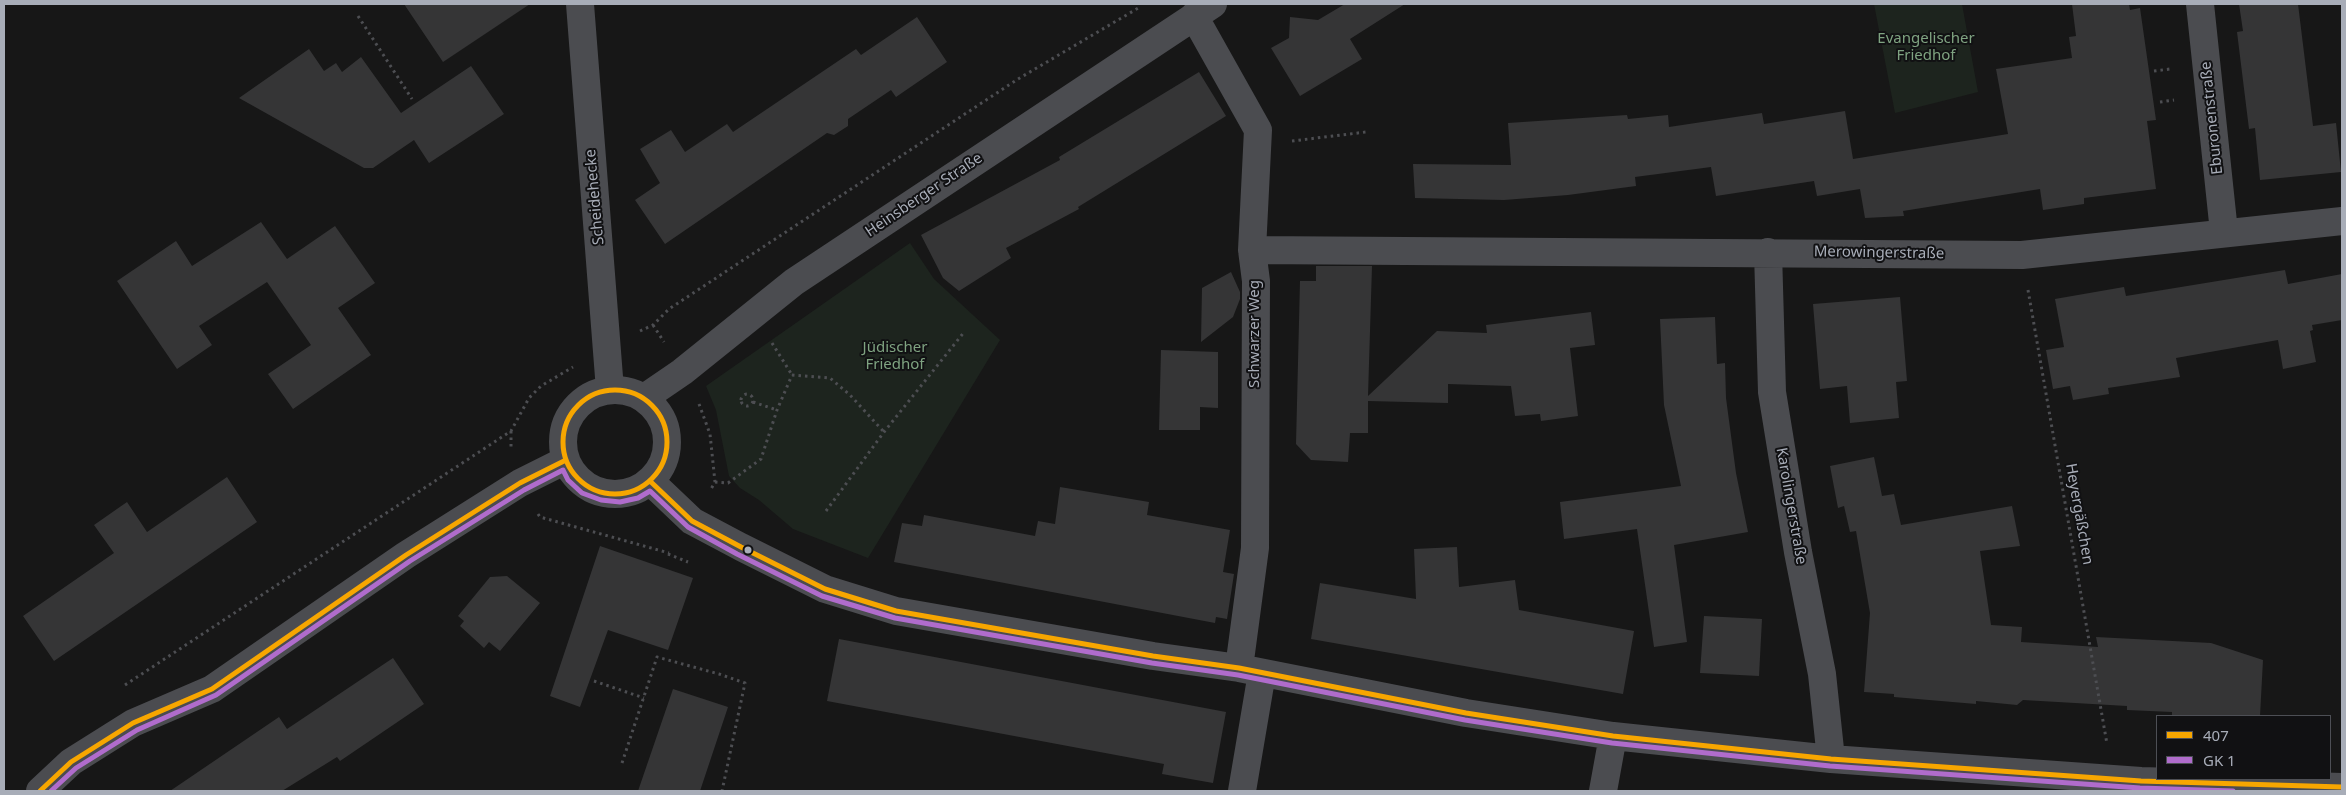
<!DOCTYPE html>
<meta charset="utf-8">
<style>
body{margin:0}
#map{position:relative;width:2346px;height:795px;overflow:hidden;background:#171717;font-family:"Noto Sans",sans-serif}
canvas{display:block}
.frame{position:absolute;inset:0;border:5px solid #a8adb8;pointer-events:none}
.legend{position:absolute;left:2156px;top:715px;width:175px;height:65px;box-sizing:border-box;background:#111113;border:1px solid #4d4f55;margin:0;padding:6px 9px;list-style:none;font-size:15px;color:#a8adb8}
.legend li{display:flex;align-items:center;gap:10px;height:25px}
.legend b{width:25px;border:1px solid #4d4f55}
</style>
<div id="map">
<canvas width="2346" height="795"></canvas>
<div class="frame"></div>
<ul class="legend">
<li><b style="height:6px;background:#f7a600"></b>407</li>
<li><b style="height:6px;background:#b06ccc"></b>GK 1</li>
</ul>
</div>
<script>
const ctx = document.querySelector('canvas').getContext('2d');
ctx.lineJoin = 'round';
function fillPath(path, color) { ctx.fillStyle = color; ctx.fill(path, 'evenodd'); }
const shape = rows => new Path2D(rows.map(r => 'M' + r).join(''));
function strokePath(path, color, width, dash) { ctx.strokeStyle = color; ctx.lineWidth = width; ctx.lineCap = dash ? 'butt' : 'round'; ctx.setLineDash(dash || []); ctx.stroke(path); }
function label(font, color, halo, rows, align = 'center') {
  ctx.font = font + ' "Noto Sans",sans-serif'; ctx.lineWidth = 4; ctx.setLineDash([]); ctx.textBaseline = 'middle'; ctx.strokeStyle = halo; ctx.fillStyle = color; for (const [text, x, y, turn = 0] of rows) {
    ctx.save(); ctx.translate(x, y); ctx.rotate((+turn || 0) * Math.PI / 180); ctx.textAlign = isNaN(turn) ? turn : align; if (halo) ctx.strokeText(text, 0, 0); ctx.fillText(text, 0, 0); ctx.restore();
  }
}
fillPath(shape([
 [1874,4,1962,4,1978,92,1895,113],
 [910,243,934,279,1000,340,868,558,793,529,759,500,740,488,729,476,716,410,706,386]
]), '#1d241e');
fillPath(shape([
 [404,4,530,4,443,62],
 [1345,4,1405,4,1350,39,1362,59,1300,96,1271,48,1289,38,1290,17,1318,20],
 [2072,4,2129,4,2130,10,2140,8,2156,120,2147,121,2156,189,2084,198,2084,204,2043,210,2040,189,1903,211,1904,216,1865,218,1860,189,1817,196,1814,181,1716,196,1711,167,1635,177,1636,186,1568,195,1504,200,1415,198,1413,164,1511,165,1508,123,1627,115,1628,119,1668,115,1669,127,1762,113,1764,124,1845,111,1853,159,2008,134,1996,69,2072,58,2069,37,2076,36],
 [2239,4,2298,4,2313,126,2336,123,2341,172,2260,180,2255,128,2249,129,2237,32,2243,31],
 [917,17,947,62,896,97,891,90,848,119,848,126,834,135,827,133,665,244,635,200,660,183,640,149,671,130,685,152,727,124,733,132,856,49,861,55],
 [309,49,324,71,336,63,342,72,361,57,401,113,471,66,504,114,429,163,414,140,373,168,364,168,239,98],
 [1199,72,1226,116,1078,207,1079,209,1006,248,1011,258,959,291,943,278,921,235,1060,160,1059,157],
 [261,222,287,259,335,226,375,283,338,308,371,355,293,409,268,374,311,345,267,282,199,326,212,345,177,369,117,281,176,241,192,266],
 [1316,266,1372,266,1368,396,1437,331,1487,333,1486,325,1591,312,1595,345,1570,348,1578,416,1541,421,1540,414,1515,416,1511,386,1448,384,1448,403,1368,401,1368,433,1350,433,1348,462,1311,460,1296,444,1300,281,1316,281],
 [2285,270,2288,284,2342,274,2342,320,2312,325,2313,330,2310,331,2316,362,2283,369,2278,340,2176,358,2180,377,2108,388,2109,394,2073,400,2070,386,2053,389,2046,350,2064,347,2055,299,2124,287,2126,296],
 [1231,272,1240,292,1240,299,1233,317,1201,342,1202,288],
 [1900,297,1907,381,1896,382,1899,418,1850,423,1847,386,1820,389,1813,304],
 [1715,317,1717,364,1725,363,1726,398,1736,473,1748,532,1674,545,1687,642,1654,647,1637,529,1564,539,1560,502,1681,486,1664,405,1660,319],
 [1161,350,1218,352,1218,408,1200,407,1200,430,1159,430],
 [1874,457,1882,496,1894,494,1901,525,2012,506,2020,546,1980,551,1991,625,2022,627,2021,642,2098,647,2096,637,2211,643,2263,660,2260,716,2172,716,2172,712,2127,710,2127,706,2023,700,2017,705,1976,701,1976,704,1894,697,1894,694,1864,692,1870,613,1856,531,1850,532,1844,506,1838,508,1830,466],
 [227,477,257,522,54,661,23,616,114,553,94,525,127,502,147,532],
 [1060,487,1149,502,1147,515,1230,530,1223,572,1234,574,1227,619,1216,617,1215,623,894,562,902,523,922,526,924,515,1035,536,1038,521,1055,524],
 [600,546,693,578,668,650,608,630,580,707,550,696],
 [1457,547,1459,587,1515,580,1519,610,1634,631,1623,694,1311,639,1320,583,1416,599,1414,549],
 [507,576,540,603,500,651,489,642,484,648,460,626,464,621,458,616,490,577],
 [1704,616,1762,619,1759,676,1700,673],
 [839,639,1226,712,1213,783,1162,774,1164,764,827,701],
 [393,658,424,704,340,761,337,757,282,791,170,791,279,717,287,729],
 [673,689,728,707,700,791,638,791]
]), '#353536');
strokePath(shape([
 [358,16,412,99],
 [2154,71,2170,69],
 [2160,102,2174,100],
 [1292,141,1366,132],
 [2028,290,2107,744],
 [653,325,664,342],
 [640,331,653,325,669,309,1018,79,1140,7],
 [772,343,792,375],
 [792,375,830,378,850,395,884,432],
 '741 400a6 6 0 1 1 12 0a6 6 0 1 1-12 0Z',
 [753,402,777,410],
 [699,404,710,434,715,482,711,489],
 [511,431,511,448],
 [715,482,728,483,761,459,777,410,792,375],
 [826,511,884,432,965,331],
 [538,514,540,517,669,553],
 [668,554,688,562],
 [594,681,644,698],
 [125,685,511,431,529,398,541,386,573,367],
 [622,763,657,657,719,674,745,683,722,791]
]), '#4d4e52', 3, [2.5, 4]);
strokePath(shape([
 [580,4,610,390],
 [2200,4,2224,232],
 [1194,16,1258,130,1252,250,1256,281,1255,548,1239,668],
 [1252,250,2022,255,2342,221],
 [1768,252,1772,392,1798,552,1822,674,1831,759],
 '563 442a52 52 0 1 1 104 0a52 52 0 1 1-104 0Z',
 [644,398,682,372,794,282,1213,4],
 [651,482,692,521,741,547,825,589,896,611,1153,656,1239,668,1466,713,1613,736,1831,759,2141,781,2342,787],
 [40,791,71,762,133,723,212,689,406,555,520,483,566,460],
 [1242,791,1262,673],
 [1603,791,1613,736]
]), '#4b4c50', 28);
strokePath(shape([
 '563 442a52 52 0 1 1 104 0a52 52 0 1 1-104 0Z',
 [651,482,692,521,741,547,825,589,896,611,1153,656,1239,668,1466,713,1613,736,1831,759,2141,781,2342,787],
 [40,791,71,762,133,723,212,689,406,555,520,483,566,460]
]), '#f7a600', 5);
strokePath(shape([
 [51,791,76,768,137,730,216,695,410,561,524,490,563,470,568,480,582,493,601,500,620,502,638,498,650,491,688,527,737,554,822,596,895,618,1152,663,1238,675,1465,720,1612,743,1830,766,2140,788,2233,791]
]), '#b06ccc', 5);
for (const [x, y, r, color] of [
 [748,550,4.5,"#a8adb8"]
]) { const dot = new Path2D(); dot.arc(x, y, r, 0, 2 * Math.PI); ctx.fillStyle = color; ctx.fill(dot); strokePath(dot, '#111113', 2); }
label('15px', '#7fa381', '#111113', [
 ["Evangelischer",1926,39],
 ["Friedhof",1926,56],
 ["Jüdischer",895,348],
 ["Friedhof",895,365]
]);
label('15px', '#a8adb8', '#111113', [
 ["Eburonenstraße",2212,118,-96],
 ["Heinsberger Straße",924,195,-34],
 ["Scheidehecke",595,197,-95],
 ["Merowingerstraße",1879,253,1],
 ["Schwarzer Weg",1255,334,-90],
 ["Karolingerstraße",1791,506,80],
 ["Heyergäßchen",2079,514,80]
]);
</script>
